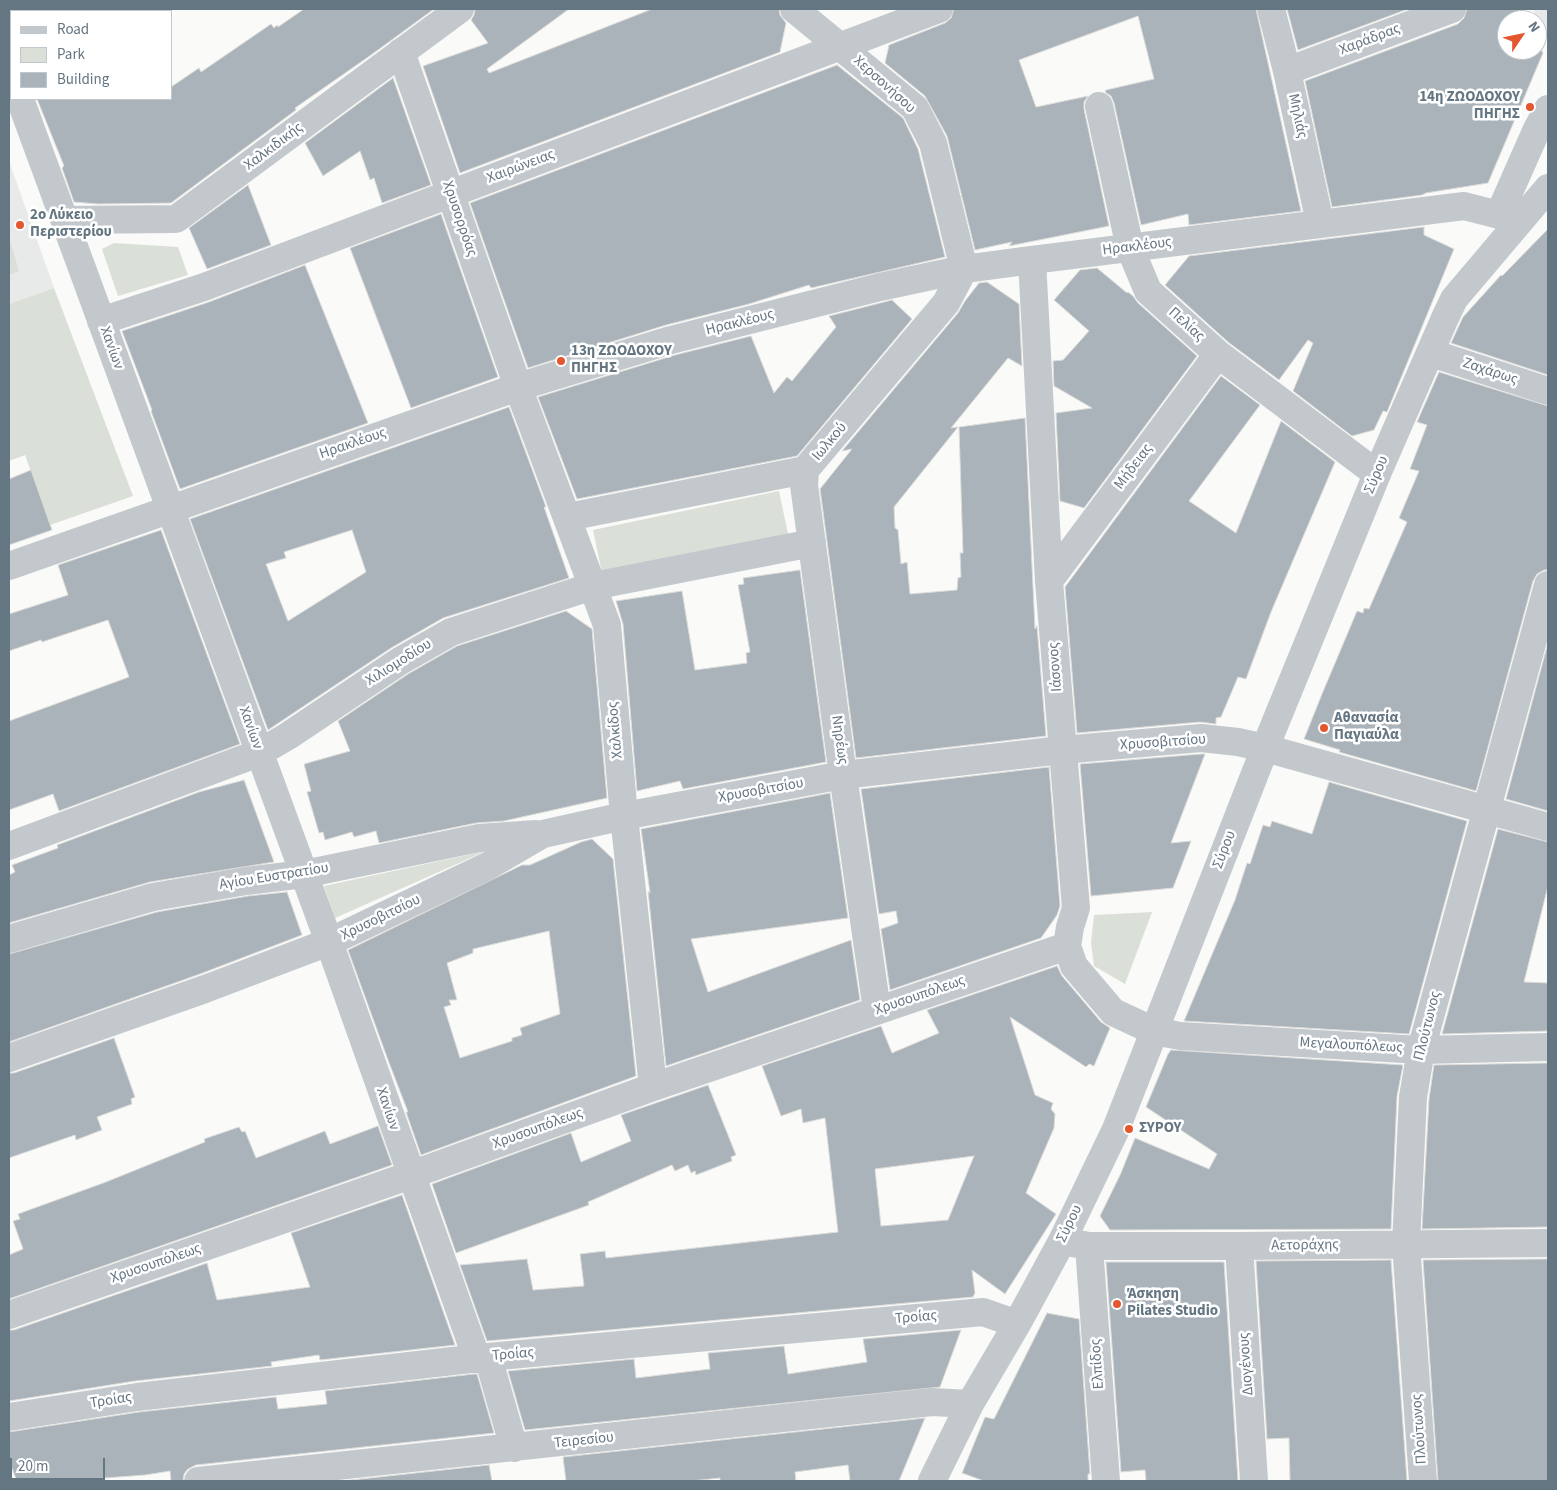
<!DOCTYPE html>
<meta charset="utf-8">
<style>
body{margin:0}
#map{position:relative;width:1557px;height:1490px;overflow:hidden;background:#fafaf8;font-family:"Source Sans 3",sans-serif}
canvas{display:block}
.frame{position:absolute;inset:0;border:10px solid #657683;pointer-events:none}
.legend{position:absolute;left:10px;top:10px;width:162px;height:90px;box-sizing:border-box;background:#fff;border:1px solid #c1c8cd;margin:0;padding:6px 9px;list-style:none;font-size:15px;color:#657683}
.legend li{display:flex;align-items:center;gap:10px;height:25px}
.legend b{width:25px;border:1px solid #c1c8cd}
.north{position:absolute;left:1497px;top:10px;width:50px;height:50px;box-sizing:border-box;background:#fff;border:1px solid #c1c8cd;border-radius:50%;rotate:56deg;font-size:14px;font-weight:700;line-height:20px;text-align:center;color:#657683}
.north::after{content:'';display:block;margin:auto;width:18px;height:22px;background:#e4572e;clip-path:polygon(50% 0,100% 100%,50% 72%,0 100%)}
.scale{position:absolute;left:10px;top:1458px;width:95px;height:22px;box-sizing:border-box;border:2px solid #657683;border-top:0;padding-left:6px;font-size:15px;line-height:18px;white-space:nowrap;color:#657683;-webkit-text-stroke:4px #fff;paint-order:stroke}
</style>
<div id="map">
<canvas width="1557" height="1490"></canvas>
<div class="frame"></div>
<ul class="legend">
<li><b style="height:6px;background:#c3c8cc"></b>Road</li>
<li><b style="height:14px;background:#dadfd7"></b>Park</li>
<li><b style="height:14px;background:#aab3b9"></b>Building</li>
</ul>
<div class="north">N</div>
<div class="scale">20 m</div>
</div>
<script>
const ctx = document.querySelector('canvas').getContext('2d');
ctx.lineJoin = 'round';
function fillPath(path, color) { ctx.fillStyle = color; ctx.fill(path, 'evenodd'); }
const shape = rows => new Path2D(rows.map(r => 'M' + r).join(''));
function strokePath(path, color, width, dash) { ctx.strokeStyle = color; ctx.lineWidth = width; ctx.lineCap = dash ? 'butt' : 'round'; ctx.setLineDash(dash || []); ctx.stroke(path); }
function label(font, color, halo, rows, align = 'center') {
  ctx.font = font + ' "Source Sans 3",sans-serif'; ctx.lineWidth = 5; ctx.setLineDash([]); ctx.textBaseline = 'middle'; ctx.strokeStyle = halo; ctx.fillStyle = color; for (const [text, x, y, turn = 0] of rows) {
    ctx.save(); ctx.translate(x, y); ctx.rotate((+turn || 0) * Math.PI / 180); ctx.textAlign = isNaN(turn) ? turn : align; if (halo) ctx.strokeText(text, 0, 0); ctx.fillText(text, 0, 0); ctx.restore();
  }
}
fillPath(shape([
 [1533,9,1548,9,1548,40],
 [9,161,54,288,9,304]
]), '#e8e9e9');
fillPath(shape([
 [9,238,19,271,9,275],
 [114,243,178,247,188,275,118,296,102,249],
 [54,288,133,496,50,525,25,455,9,461,9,304],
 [779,491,788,534,602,573,593,530],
 [486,851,335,918,324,886],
 [1152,912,1125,984,1094,966,1091,943,1094,915]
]), '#dadfd7');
const building = shape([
 [304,9,434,9,371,55,295,108,296,110,171,203,98,204,74,202,62,168,64,166,37,99,171,99,171,87,199,68,201,72,271,24,274,28,277,25,278,27,304,9],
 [475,9,569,9,487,69,489,73,652,9,779,9,780,15,786,23,780,52,460,173,423,66,488,43,471,20,474,15,475,9],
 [954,9,1256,9,1301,211,1189,225,1188,214,1141,225,1114,103,1111,96,1105,92,1106,90,1154,79,1138,16,1019,60,1036,107,1088,96,1084,102,1084,109,1109,226,1009,246,1012,242,975,250,947,136,925,96,885,63,889,45,945,23,951,18,954,9],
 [1287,9,1408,9,1298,50,1287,9],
 [1467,9,1519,9,1525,20,1507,20,1507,50,1537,50,1537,42,1543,53,1488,183,1426,193,1422,195,1332,207,1305,81,1458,24,1464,18,1467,9],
 [837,65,903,118,918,149,945,257,811,288,809,285,749,304,666,325,528,368,470,203,837,65],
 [393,78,431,185,382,203,374,178,370,180,360,151,323,176,305,143,393,78],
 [248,185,271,245,207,269,189,228,248,185],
 [441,214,498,377,411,408,350,248,441,214],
 [1424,227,1424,235,1454,249,1387,412,1383,411,1374,430,1352,436,1293,391,1313,343,1308,340,1279,380,1228,342,1165,285,1189,256,1424,227],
 [1548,229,1548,375,1451,343,1463,317,1501,275,1502,276,1548,229],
 [305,265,368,423,180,489,151,411,152,410,122,331,209,302,305,265],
 [1097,268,1127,293,1128,292,1133,296,1138,303,1197,356,1084,508,1060,501,1056,413,1092,408,1054,386,1053,361,1063,360,1089,331,1054,300,1080,270,1097,268],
 [987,282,1019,304,1022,366,1008,358,951,428,958,427,894,507,895,528,898,530,901,564,907,562,910,594,957,590,958,578,961,577,960,553,963,553,959,427,1025,418,1035,629,1037,626,1046,736,856,758,820,489,852,449,842,451,958,313,965,301,979,283,987,282],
 [892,300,912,319,797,456,577,499,538,397,675,355,751,336,774,393,787,377,792,381,836,327,829,316,892,300],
 [1439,372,1548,406,1548,570,1544,570,1537,574,1533,581,1476,791,1339,752,1340,750,1304,739,1322,694,1357,611,1363,613,1364,608,1369,609,1407,522,1399,518,1419,471,1410,469,1427,425,1417,422,1439,372],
 [1221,376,1260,405,1189,501,1236,533,1281,421,1335,462,1271,612,1246,679,1238,677,1221,717,1216,718,1216,724,1200,722,1077,733,1065,587,1221,376],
 [509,407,546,507,544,507,569,578,443,618,391,648,268,730,190,519,509,407],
 [352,530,366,572,288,621,266,564,286,558,284,552,352,530],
 [31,470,52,530,9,545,9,479,31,470],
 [161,530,240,744,59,811,53,794,9,810,9,721,129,677,108,620,42,642,41,640,9,651,9,614,68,595,58,565,161,530],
 [800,570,826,762,683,789,680,781,637,791,623,624,616,601,682,591,695,670,747,663,746,653,750,652,738,585,744,584,743,578,800,570],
 [566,611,592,629,607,798,504,821,476,823,379,843,376,831,354,837,352,832,325,840,323,832,319,833,307,792,311,791,304,764,350,751,338,721,408,674,457,646,566,611],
 [1548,643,1548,811,1506,799,1548,643],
 [1201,754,1205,754,1171,843,1191,841,1173,888,1091,896,1080,764,1201,754],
 [1049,767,1060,906,1057,915,1041,938,890,990,881,929,898,923,896,911,879,914,861,789,1049,767],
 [244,780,274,862,150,882,9,923,9,875,15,872,12,865,58,848,57,845,199,792,244,780],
 [1329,782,1467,821,1409,1034,1184,1021,1235,900,1247,863,1250,864,1263,825,1270,827,1272,821,1312,834,1329,782],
 [830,793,848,918,691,939,708,992,851,940,860,1000,666,1066,648,891,650,893,641,829,830,793],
 [1498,829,1548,842,1548,886,1524,982,1548,983,1548,1031,1442,1034,1498,829],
 [592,839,613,859,636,1076,421,1155,406,1112,408,1112,388,1060,348,950,522,865,530,865,581,842,592,839],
 [549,931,560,1014,520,1028,522,1035,512,1038,512,1041,460,1058,444,1007,451,1005,449,1000,457,1000,447,963,473,953,473,949,549,931],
 [287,892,302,935,200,974,9,1042,9,954,157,912,248,896,287,892],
 [1057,966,1062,976,1101,1022,1110,1028,1094,1066,1089,1064,1086,1067,1010,1017,1035,1095,1053,1103,1051,1109,1055,1114,1054,1128,1026,1193,1056,1214,1005,1294,972,1270,975,1293,973,1297,487,1341,460,1265,527,1259,533,1290,584,1286,580,1254,605,1251,606,1258,838,1232,825,1118,803,1123,801,1109,781,1116,762,1066,881,1026,892,1053,939,1033,927,1010,1057,966],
 [974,1156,948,1220,881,1226,875,1169,974,1156],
 [114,1038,135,1097,131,1099,132,1104,97,1117,102,1130,76,1140,75,1135,9,1158,9,1073,14,1073,114,1038],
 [1171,1050,1403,1065,1397,1096,1391,1229,1110,1230,1100,1216,1121,1173,1135,1138,1209,1169,1217,1154,1146,1107,1168,1054,1171,1050],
 [1548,1063,1548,1227,1422,1229,1429,1099,1434,1065,1548,1063],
 [708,1085,736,1155,731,1157,732,1161,696,1175,695,1171,691,1173,688,1165,675,1171,672,1165,588,1202,589,1205,456,1253,432,1184,571,1133,581,1162,631,1141,621,1115,708,1085],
 [378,1126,392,1165,9,1299,9,1255,23,1249,13,1221,20,1219,18,1214,106,1182,205,1142,204,1139,239,1127,242,1132,245,1131,256,1158,325,1131,330,1144,378,1126],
 [402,1195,455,1345,320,1360,319,1355,271,1362,272,1366,135,1381,9,1401,9,1330,14,1330,207,1263,217,1300,310,1287,291,1233,402,1195],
 [1548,1259,1548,1481,1438,1481,1423,1260,1548,1259],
 [1391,1260,1407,1481,1290,1481,1289,1438,1267,1439,1256,1261,1391,1260],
 [1106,1262,1224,1262,1238,1481,1146,1481,1145,1470,1121,1472,1106,1262],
 [1047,1313,1079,1319,1090,1474,1088,1474,1088,1481,984,1481,962,1473,985,1417,994,1419,1047,1313],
 [961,1330,940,1387,525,1430,508,1371,634,1359,636,1378,710,1369,708,1353,784,1346,788,1374,867,1362,863,1339,961,1330],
 [474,1374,477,1374,494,1433,196,1465,188,1469,184,1474,183,1481,171,1481,170,1471,145,1475,65,1481,17,1481,9,1461,9,1432,139,1412,276,1397,278,1409,327,1404,325,1391,474,1374],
 [925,1418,899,1481,850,1481,848,1465,795,1472,796,1481,720,1481,720,1478,691,1481,566,1481,563,1457,925,1418],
 [489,1465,492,1481,342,1481,489,1465]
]);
fillPath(building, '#aab3b9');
strokePath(building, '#dcdcda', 1);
strokePath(shape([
 [794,9,915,108,933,143,964,269],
 [1271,9,1287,71,1320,223],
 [52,11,55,9],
 [9,42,11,40],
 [401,52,518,387,607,625,624,816,653,1087],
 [9,69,11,75],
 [1287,71,1452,9],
 [20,99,329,942,477,1359],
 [1099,106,1130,248,1148,291,1218,354,1377,474],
 [1499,215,1537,129,1548,109],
 [65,220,176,219,460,9],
 [1032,260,1049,581,1076,908,1070,927,1067,946,1074,966,1113,1012,1154,1031,1180,1036,1421,1050,1548,1047],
 [101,321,204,287,939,9],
 [1431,353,1548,391],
 [805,470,804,485,843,775,877,1010],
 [568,517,805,470,946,303,964,269],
 [9,566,518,387,671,340,880,287,964,269,1032,260,1464,206,1499,215,1519,222],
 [1049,581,1218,354],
 [9,846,259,753,288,736,400,661,451,632,593,586,812,543],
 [9,939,153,897,246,881,304,874,479,838,536,834],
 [9,1058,205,989,329,942,488,866,543,834,624,816,843,775,1062,750,1201,738,1238,742,1265,748,1548,827],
 [1062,1241,1089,1246,1239,1246,1548,1243],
 [1089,1246,1106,1481],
 [1239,1246,1254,1481],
 [9,1315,411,1175,653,1087,1067,946],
 [488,1357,514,1448],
 [9,1417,137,1397,488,1357,983,1312,1017,1324],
 [198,1481,932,1402,970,1404],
 [932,1481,970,1404,1017,1324,1062,1241,1116,1129,1265,748,1377,474,1445,318,1454,299,1548,188],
 [1423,1481,1406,1244,1413,1097,1421,1050,1548,585]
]), '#c3c8cc', 28);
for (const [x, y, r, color] of [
 [1530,107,5,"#e4572e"],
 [20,225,5,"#e4572e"],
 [561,361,5,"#e4572e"],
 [1324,728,5,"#e4572e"],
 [1129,1129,5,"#e4572e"],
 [1117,1304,5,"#e4572e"]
]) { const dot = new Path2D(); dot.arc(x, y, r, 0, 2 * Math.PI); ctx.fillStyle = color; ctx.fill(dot); strokePath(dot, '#fff', 2); }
label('15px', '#657683', '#fff', [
 ["Χαράδρας",1370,40,-21],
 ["Χερσονήσου",884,85,42],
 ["Μηλιάς",1297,116,78],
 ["Χαλκιδικής",274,147,-37],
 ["Χαιρώνειας",521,167,-21],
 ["Χρυσορρόας",459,219,71],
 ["Ηρακλέους",1137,247,-7],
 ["Ηρακλέους",740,323,-14],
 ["Πελίας",1186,325,42],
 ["Χανίων",111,348,70],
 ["Ζαχάρως",1490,372,18],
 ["Ιωλκού",830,442,-50],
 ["Ηρακλέους",353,444,-19],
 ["Μήδειας",1134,467,-53],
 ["Σύρου",1377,475,-67],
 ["Χιλιομοδίου",399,663,-32],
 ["Ιάσονος",1056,667,-94],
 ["Χανίων",250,728,70],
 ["Χαλκίδος",616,730,-95],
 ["Νηρέως",839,740,82],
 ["Χρυσοβιτσίου",1163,743,-4],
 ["Χρυσοβιτσίου",761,791,-10],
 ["Σύρου",1225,850,-69],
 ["Αγίου Ευστρατίου",274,877,-9],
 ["Χρυσοβιτσίου",381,918,-26],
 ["Χρυσουπόλεως",920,996,-19],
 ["Πλούτωνος",1428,1026,-76],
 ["Μεγαλουπόλεως",1351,1046,3],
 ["Χανίων",387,1109,71],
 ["Χρυσουπόλεως",538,1129,-20],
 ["Σύρου",1070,1224,-64],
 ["Αετοράχης",1305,1246,-1],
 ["Χρυσουπόλεως",156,1264,-19],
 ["Τροίας",916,1318,-5],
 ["Τροίας",513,1355,-5],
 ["Ελπίδος",1098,1364,-94],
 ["Διογένους",1247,1364,-94],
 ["Τροίας",111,1401,-9],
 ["Πλούτωνος",1420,1429,-94],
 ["Τειρεσίου",584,1441,-6]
]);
label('bold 15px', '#657683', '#fff', [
 ["14η ΖΩΟΔΟΧΟΥ",1520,98,"right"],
 ["ΠΗΓΗΣ",1520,115,"right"],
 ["2ο Λύκειο",30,216],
 ["Περιστερίου",30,233],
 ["13η ΖΩΟΔΟΧΟΥ",571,352],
 ["ΠΗΓΗΣ",571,369],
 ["Αθανασία",1334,719],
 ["Παγιαύλα",1334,736],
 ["ΣΥΡΟΥ",1139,1129],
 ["Άσκηση",1127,1295],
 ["Pilates Studio",1127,1312]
], 'left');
</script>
